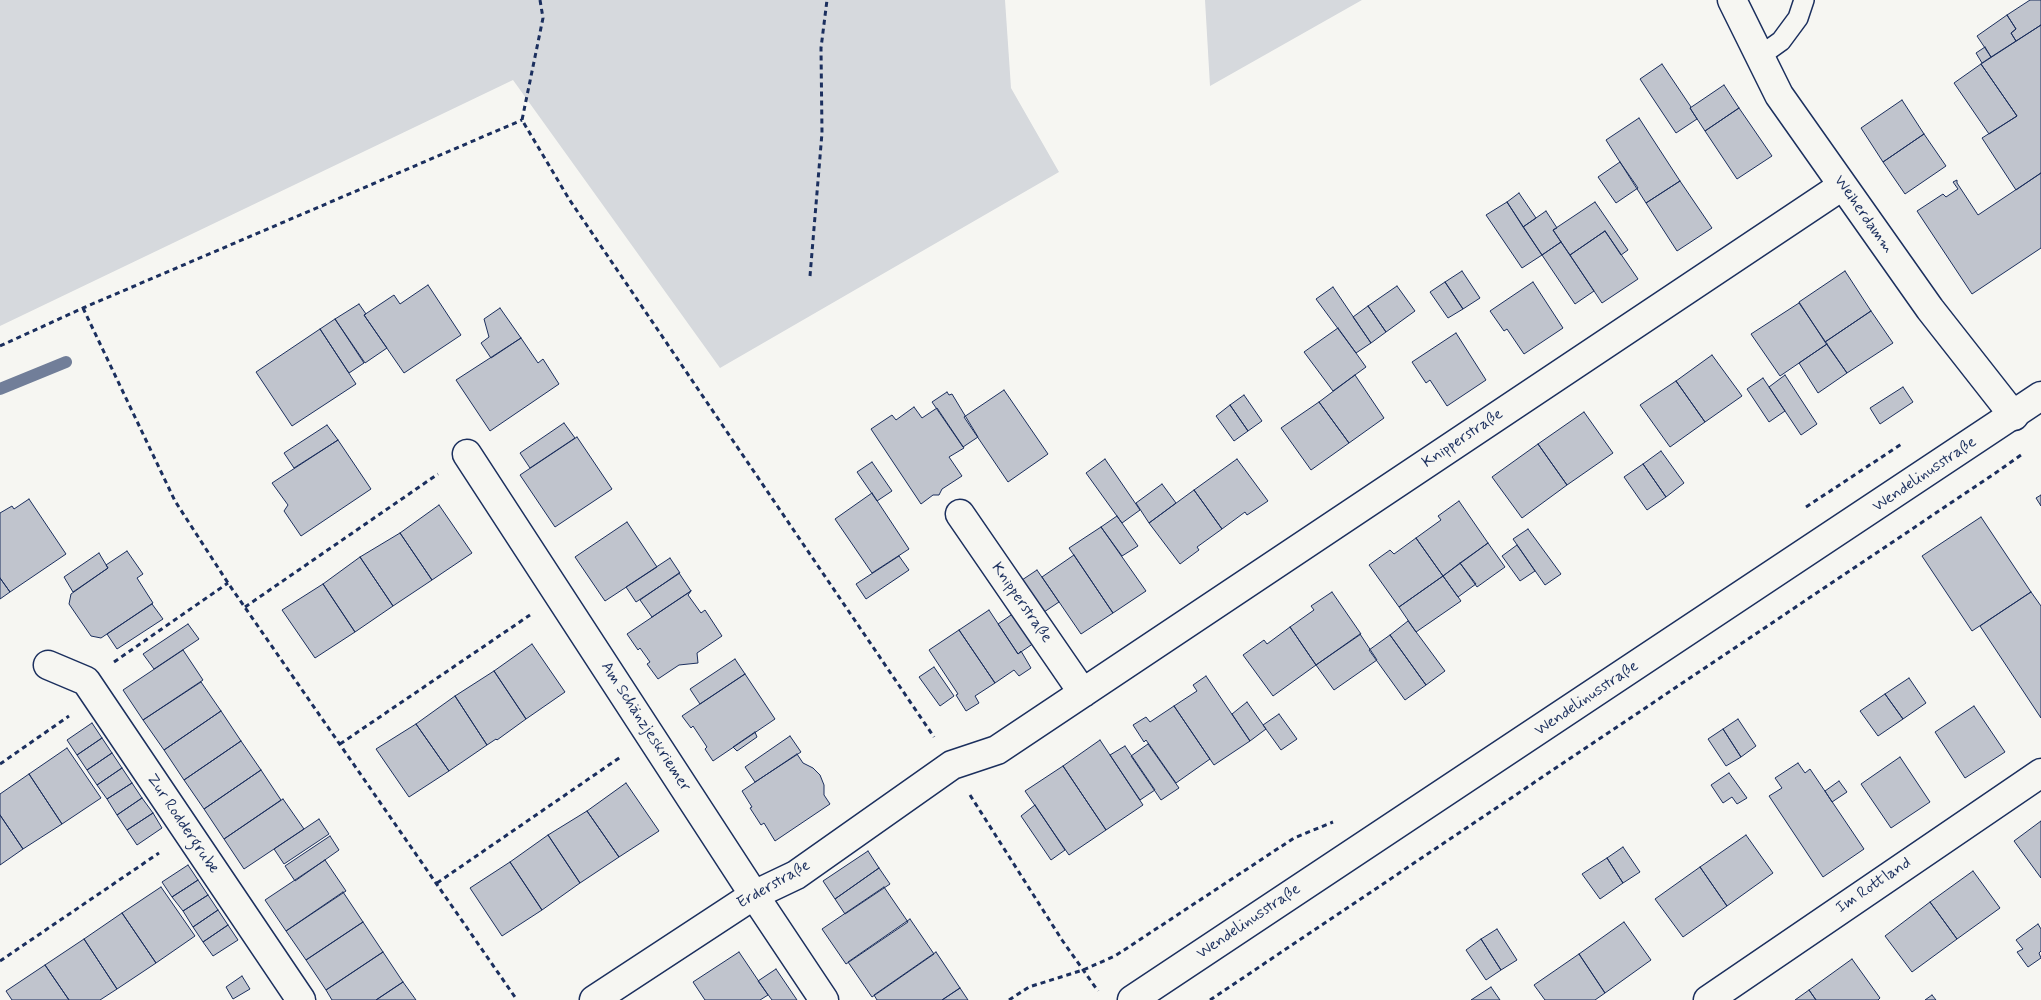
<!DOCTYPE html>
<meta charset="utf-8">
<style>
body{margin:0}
canvas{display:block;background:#f6f6f2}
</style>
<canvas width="2041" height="1000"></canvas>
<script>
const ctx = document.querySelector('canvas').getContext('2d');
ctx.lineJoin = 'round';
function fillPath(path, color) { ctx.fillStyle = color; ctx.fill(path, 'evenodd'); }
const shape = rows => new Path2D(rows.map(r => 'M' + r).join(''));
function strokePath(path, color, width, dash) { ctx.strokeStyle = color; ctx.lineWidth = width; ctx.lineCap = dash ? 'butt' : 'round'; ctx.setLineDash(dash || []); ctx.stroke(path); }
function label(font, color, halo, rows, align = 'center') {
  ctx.font = font + ' Mynerve,sans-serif'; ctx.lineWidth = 4.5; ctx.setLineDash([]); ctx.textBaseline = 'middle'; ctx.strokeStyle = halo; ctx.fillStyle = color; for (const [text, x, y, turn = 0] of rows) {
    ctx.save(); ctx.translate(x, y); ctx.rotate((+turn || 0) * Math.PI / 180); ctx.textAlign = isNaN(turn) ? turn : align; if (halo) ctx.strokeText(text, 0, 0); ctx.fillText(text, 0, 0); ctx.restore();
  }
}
fillPath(shape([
 [0,0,1005,0,1011,88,1059,172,720,368,513,80,0,326],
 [1205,0,1362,0,1210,86]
]), '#d6d9dd');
strokePath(shape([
 [0,389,66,362]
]), '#717e99', 12);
const building = shape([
 [2030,0,2041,0,2041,25,2016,41,2011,33,2016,29,2007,15,2030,0],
 [2007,15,2016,29,2011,33,2016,41,1991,57,1977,36,2007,15],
 [2041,25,2041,173,2016,190,1982,138,2017,116,1981,64,2041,25],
 [1985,47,1991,57,1982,63,1976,53,1985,47],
 [1662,64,1691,107,1690,108,1697,119,1676,133,1640,79,1662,64],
 [1981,64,2017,116,1989,134,1954,83,1981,64],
 [1724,85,1739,108,1705,131,1690,108,1724,85],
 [1902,100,1924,134,1883,162,1861,128,1902,100],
 [1739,108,1772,156,1737,179,1705,131,1739,108],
 [1639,118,1680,181,1646,203,1606,140,1639,118],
 [1924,134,1946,166,1905,194,1883,162,1924,134],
 [1620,162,1638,188,1616,203,1598,177,1620,162],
 [2041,173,2041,248,1972,294,1917,211,1943,194,1946,197,1958,189,1953,182,1957,180,1957,183,1978,215,2041,173],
 [1680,181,1712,228,1677,251,1646,203,1680,181],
 [1519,193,1536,218,1523,227,1507,202,1519,193],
 [1507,202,1542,255,1522,268,1486,215,1507,202],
 [1595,202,1628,250,1621,255,1605,231,1570,255,1553,230,1595,202],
 [1546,211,1557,228,1553,230,1561,242,1542,255,1523,227,1546,211],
 [1605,231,1638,279,1602,303,1570,255,1605,231],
 [1561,242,1594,291,1575,304,1542,255,1561,242],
 [1462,271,1480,298,1463,309,1445,282,1462,271],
 [1845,271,1871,311,1825,342,1799,302,1845,271],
 [1445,282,1463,309,1448,318,1430,292,1445,282],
 [1533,282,1563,328,1524,354,1507,329,1504,331,1490,311,1533,282],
 [428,285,461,335,404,373,364,315,394,295,400,304,428,285],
 [1397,286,1415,311,1386,332,1368,306,1397,286],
 [1333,287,1371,343,1356,353,1316,299,1333,287],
 [1799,303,1827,344,1780,376,1751,334,1799,303],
 [359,304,366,314,364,315,387,348,365,363,335,319,359,304],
 [1368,306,1386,332,1371,343,1353,317,1368,306],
 [500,308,521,338,491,358,481,343,489,337,484,319,500,308],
 [1871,311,1893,343,1847,373,1825,342,1871,311],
 [335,319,364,363,349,373,320,329,335,319],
 [1338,328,1366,367,1333,391,1304,352,1338,328],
 [320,329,356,384,292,426,256,372,320,329],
 [1456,333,1486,380,1447,406,1430,380,1426,383,1412,362,1456,333],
 [521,338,538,363,543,359,559,384,490,431,456,380,521,338],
 [1827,344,1847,373,1818,393,1799,363,1827,344],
 [1712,355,1742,396,1705,422,1676,381,1712,355],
 [1355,375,1384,418,1349,443,1319,402,1355,375],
 [1785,375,1817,424,1801,435,1769,387,1785,375],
 [1763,378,1785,411,1769,422,1747,389,1763,378],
 [1676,381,1705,422,1670,447,1640,405,1676,381],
 [1903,387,1913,402,1880,424,1870,408,1903,387],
 [1004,390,1048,454,1008,482,964,417,1004,390],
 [947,392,949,395,952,394,978,437,963,447,932,402,947,392],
 [1244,395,1262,421,1248,431,1230,405,1244,395],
 [1319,402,1349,443,1311,470,1281,428,1319,402],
 [1230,405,1248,431,1234,441,1216,416,1230,405],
 [914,407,922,418,937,408,964,448,949,457,962,476,942,489,939,495,933,495,921,504,871,429,892,415,896,420,914,407],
 [1584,412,1613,453,1567,485,1538,444,1584,412],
 [564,423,575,438,530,468,520,453,564,423],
 [327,425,338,440,294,468,284,453,327,425],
 [577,437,612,489,555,527,520,475,577,437],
 [338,440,371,489,301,536,284,511,288,505,272,483,338,440],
 [1538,444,1567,485,1522,518,1492,477,1538,444],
 [1661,451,1684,483,1666,497,1643,464,1661,451],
 [1105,459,1140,510,1122,523,1086,473,1105,459],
 [1237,459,1268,501,1247,515,1245,512,1222,529,1194,490,1237,459],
 [872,462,892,491,877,501,857,472,872,462],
 [1643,464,1666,497,1647,510,1624,477,1643,464],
 [1162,484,1176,503,1149,523,1136,503,1162,484],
 [1194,490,1222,529,1197,547,1199,550,1180,564,1149,523,1194,490],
 [872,493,909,549,872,573,835,519,872,493],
 [2041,495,2041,506,2036,498,2041,495],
 [29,499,66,554,10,592,0,578,0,513,12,506,14,509,29,499],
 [1459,501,1488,543,1443,576,1416,538,1441,520,1438,516,1459,501],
 [439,505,472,553,432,580,400,533,439,505],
 [1117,516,1138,546,1122,556,1101,527,1117,516],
 [1981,517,2031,592,1972,631,1922,556,1981,517],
 [627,522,657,567,605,601,575,557,627,522],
 [1101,527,1146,591,1113,613,1069,548,1101,527],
 [1528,529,1561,574,1545,585,1513,539,1528,529],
 [400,533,432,580,393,606,360,557,400,533],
 [1416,538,1443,576,1399,607,1369,565,1390,550,1394,554,1416,538],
 [1488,543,1505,567,1477,587,1460,563,1488,543],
 [1517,545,1535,571,1520,581,1502,556,1517,545],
 [127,551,143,574,137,578,153,603,101,638,91,636,69,604,71,594,108,568,106,565,127,551],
 [99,553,108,568,73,592,64,577,99,553],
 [1074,555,1113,613,1081,634,1042,577,1074,555],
 [899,556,909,570,866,599,856,584,899,556],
 [360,557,393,606,355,632,323,584,360,557],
 [670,558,680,573,636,602,626,587,670,558],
 [1460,563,1476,584,1458,597,1443,576,1460,563],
 [1037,570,1059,602,1044,612,1022,580,1037,570],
 [679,573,691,591,652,617,640,600,679,573],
 [1443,576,1461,601,1416,632,1399,607,1443,576],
 [0,578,10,592,0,599,0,578],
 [323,584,355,632,315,658,282,610,323,584],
 [691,591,688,595,701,613,705,610,722,636,697,653,698,663,679,665,658,679,647,664,650,662,640,648,638,650,627,634,691,591],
 [1332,592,1361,634,1316,665,1290,627,1314,610,1311,606,1332,592],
 [2031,592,2041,606,2041,718,1980,626,2031,592],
 [152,604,163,619,117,649,107,634,152,604],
 [989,610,1018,654,1021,651,1031,668,1019,676,1014,670,995,683,959,630,989,610],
 [1014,613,1034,643,1018,654,998,624,1014,613],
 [1408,621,1445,671,1426,685,1390,635,1408,621],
 [188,624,199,639,154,669,143,654,188,624],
 [1290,627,1316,665,1273,696,1243,655,1264,640,1267,644,1290,627],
 [959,630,995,683,975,696,979,703,966,711,956,695,958,694,929,650,959,630],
 [1360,634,1377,660,1334,690,1316,665,1360,634],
 [1390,635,1426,685,1405,700,1369,650,1390,635],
 [532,644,565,692,526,719,494,671,532,644],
 [183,650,203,680,143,720,123,690,183,650],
 [735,659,745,674,700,704,690,689,735,659],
 [934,667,954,696,940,706,919,677,934,667],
 [494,671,526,719,497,740,496,739,487,745,455,696,494,671],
 [745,674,775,719,713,761,705,749,707,747,693,726,691,728,682,716,745,674],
 [1206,676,1250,741,1214,765,1174,706,1197,691,1193,685,1206,676],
 [1909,678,1926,703,1903,719,1885,694,1909,678],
 [201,682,221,711,164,750,143,720,201,682],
 [1885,694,1903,719,1878,736,1860,711,1885,694],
 [455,696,487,745,449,771,416,724,455,696],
 [1247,702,1266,729,1250,741,1232,714,1247,702],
 [1174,706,1210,759,1176,783,1146,740,1144,742,1133,725,1146,717,1150,722,1174,706],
 [1974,706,2005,752,1965,778,1935,732,1974,706],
 [221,711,241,741,184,780,164,750,221,711],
 [1279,714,1297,739,1281,750,1263,725,1279,714],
 [1738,719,1756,746,1741,757,1723,729,1738,719],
 [92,723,102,738,77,755,67,740,92,723],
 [416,724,449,771,409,797,376,749,416,724],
 [1723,729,1741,757,1726,766,1708,739,1723,729],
 [755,732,757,737,737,751,733,747,755,732],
 [790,736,801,752,755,782,745,767,790,736],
 [102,738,112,753,87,770,77,755,102,738],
 [1100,740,1143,805,1106,830,1063,766,1100,740],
 [241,741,261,770,204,809,184,780,241,741],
 [1148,744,1179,788,1161,800,1131,756,1148,744],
 [1125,746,1155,790,1140,800,1110,755,1125,746],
 [67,748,101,798,62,824,29,774,67,748],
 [112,753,122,768,97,785,87,770,112,753],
 [797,754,803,763,813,768,820,775,824,785,824,795,830,804,775,841,764,823,761,825,750,808,752,807,742,791,797,754],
 [1900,757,1930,802,1891,828,1861,784,1900,757],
 [1798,763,1805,773,1810,769,1864,849,1823,877,1769,796,1782,788,1775,778,1798,763],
 [1063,766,1106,830,1069,855,1025,791,1063,766],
 [122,768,132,783,107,799,97,785,122,768],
 [261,770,281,800,224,839,204,809,261,770],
 [1729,773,1747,798,1737,804,1732,797,1723,803,1711,785,1729,773],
 [29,774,62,824,23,849,0,815,0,794,29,774],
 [1839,781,1847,792,1832,802,1825,791,1839,781],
 [132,783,142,798,117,815,107,799,132,783],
 [626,783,659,831,619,857,587,811,626,783],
 [142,798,153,813,127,830,117,815,142,798],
 [283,799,304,829,244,869,224,839,283,799],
 [1035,805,1065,850,1051,860,1021,816,1035,805],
 [587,811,619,857,580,883,548,835,587,811],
 [153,813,162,828,137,845,127,830,153,813],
 [0,815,23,849,0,865,0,815],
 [319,819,329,834,284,864,274,849,319,819],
 [2041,821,2041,878,2014,841,2041,821],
 [548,835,580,883,542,910,510,862,548,835],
 [1746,835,1773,873,1727,906,1700,867,1746,835],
 [330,836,339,850,295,881,285,866,330,836],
 [1623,847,1640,872,1623,883,1607,858,1623,847],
 [868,851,879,868,835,899,823,881,868,851],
 [1607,858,1623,883,1600,899,1582,874,1607,858],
 [325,860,346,891,286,931,265,900,325,860],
 [510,862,542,910,502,936,470,888,510,862],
 [188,865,198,880,172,897,162,882,188,865],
 [1700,867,1727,906,1683,937,1655,899,1700,867],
 [879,868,890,884,845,914,835,899,879,868],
 [1973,871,2000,908,1957,939,1930,902,1973,871],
 [198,880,208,895,183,911,172,897,198,880],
 [161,887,195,936,156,963,122,913,161,887],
 [884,887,908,922,846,964,822,929,884,887],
 [343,892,363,922,306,960,286,931,343,892],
 [208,895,218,910,193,927,183,911,208,895],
 [1930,902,1957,939,1912,972,1885,936,1930,902],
 [218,910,228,925,203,942,193,927,218,910],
 [122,913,156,963,117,989,84,939,122,913],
 [910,919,934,954,872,997,848,962,910,919],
 [363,922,383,952,326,990,306,960,363,922],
 [1624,922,1651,960,1605,993,1579,954,1624,922],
 [2038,924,2041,929,2041,951,2039,953,2041,958,2028,967,2017,952,2023,949,2016,940,2038,924],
 [228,925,238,940,213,956,203,942,228,925],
 [1497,929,1517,960,1501,970,1481,939,1497,929],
 [84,939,117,989,100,1000,69,1000,45,965,84,939],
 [1481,939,1501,970,1486,980,1466,950,1481,939],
 [383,952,403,982,376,1000,332,1000,326,990,383,952],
 [739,952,768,995,760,1000,705,1000,693,982,739,952],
 [936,952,960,988,942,1000,877,1000,874,995,936,952],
 [1579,954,1605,993,1595,1000,1545,1000,1534,985,1579,954],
 [1852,959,1880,998,1878,1000,1816,1000,1809,990,1852,959],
 [45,965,69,1000,12,1000,6,991,45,965],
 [776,969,797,1000,772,1000,758,981,776,969],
 [242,976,250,989,233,999,226,987,242,976],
 [403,982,416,1000,376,1000,403,982],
 [1491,987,1500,1000,1471,1000,1491,987],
 [960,988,968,1000,942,1000,960,988],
 [1809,990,1816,1000,1795,1000,1809,990],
 [1932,995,1936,1000,1925,1000,1932,995]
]);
fillPath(building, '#c0c4cd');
strokePath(building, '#1b2f5e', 1);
const lane = shape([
 [1760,56,1781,41,1798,18,1804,0]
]);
const street = shape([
 [1732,0,1779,95,1930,309,2014,416],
 [467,454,754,895,824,1000],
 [960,514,1083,693],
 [48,665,86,681,301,1000],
 [594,1000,754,895,796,875,952,765,997,750,1842,186],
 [1708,1000,2041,773]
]);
const secondary = shape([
 [1132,1000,2041,396]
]);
strokePath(lane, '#1b2f5e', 22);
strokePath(street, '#1b2f5e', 31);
strokePath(secondary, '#1b2f5e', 31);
strokePath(shape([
 [540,0,543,18,522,120,569,199,934,737],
 [810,276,822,133,821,48,827,0],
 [83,308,175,501,228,583,517,1000],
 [0,346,83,308,522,120],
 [1806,507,1903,443],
 [245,607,438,474],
 [114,662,228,583],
 [340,744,530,615],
 [0,764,69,716],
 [970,795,1062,940,1098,991],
 [437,883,622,756],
 [0,961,159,853],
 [1009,1000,1029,987,1083,970,1115,956,1294,838,1333,822],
 [1210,1000,1994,474,2021,455]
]), '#1b2f5e', 3, [5, 4]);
strokePath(lane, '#f6f6f2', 19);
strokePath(street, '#f6f6f2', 28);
strokePath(secondary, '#f6f6f2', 28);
label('16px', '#1b2f5e', '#f6f6f2', [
 ["Weiherdamm",1863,215,55],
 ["Knipperstraße",1463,439,-34],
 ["Wendelinusstraße",1925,475,-34],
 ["Knipperstraße",1021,603,55],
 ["Wendelinusstraße",1587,699,-34],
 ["Am Schänzjeskriemer",645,727,57],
 ["Zur Roddergrube",182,824,56],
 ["Erderstraße",774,885,-30],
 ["Im Rottland",1874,886,-34],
 ["Wendelinusstraße",1249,922,-34]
]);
</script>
